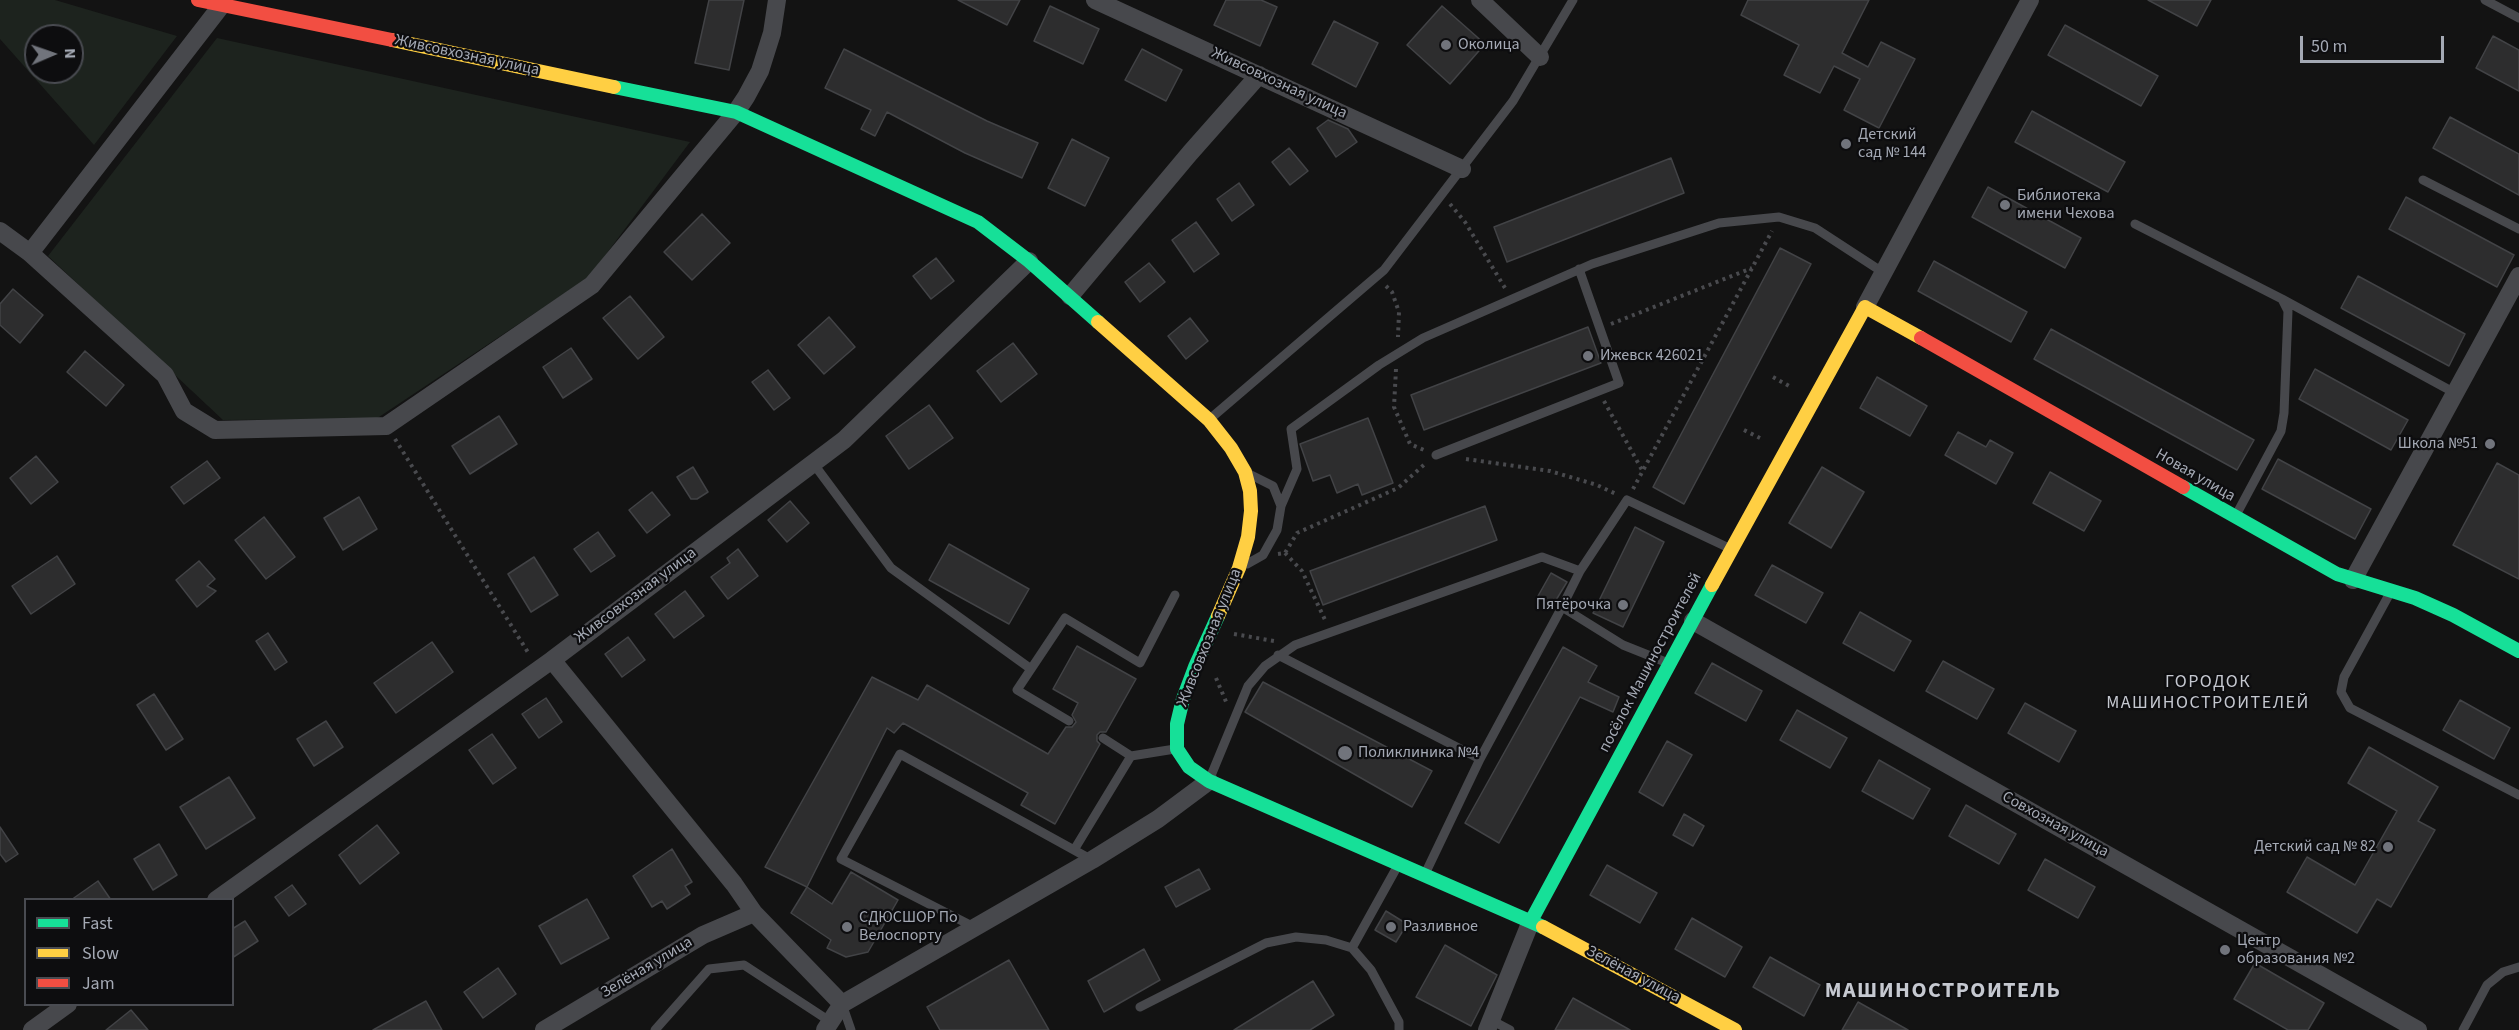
<!DOCTYPE html>
<meta charset="utf-8">
<style>
body{margin:0}
#map{position:relative;width:2519px;height:1030px;overflow:hidden;background:#131313;font-family:"Source Sans 3",sans-serif}
canvas{display:block}
.legend{position:absolute;left:24px;top:898px;width:210px;height:108px;box-sizing:border-box;background:#0d0d0f;border:2px solid #494b51;margin:0;padding:8px 10px;list-style:none;font-size:18px;color:#a4a9b4}
.legend li{display:flex;align-items:center;gap:12px;height:30px}
.legend b{width:30px;border:2px solid #494b51}
.north{position:absolute;left:24px;top:24px;width:60px;height:60px;box-sizing:border-box;background:#0d0d0f;border:2px solid #494b51;border-radius:50%;rotate:88deg;font-size:16px;font-weight:700;line-height:24px;text-align:center;color:#a4a9b4}
.north::after{content:'';display:block;margin:auto;width:21px;height:27px;background:#71747c;clip-path:polygon(50% 0,100% 100%,50% 72%,0 100%)}
.scale{position:absolute;left:2300px;top:36px;width:144px;height:27px;box-sizing:border-box;border:3px solid #a4a9b4;border-top:0;padding-left:8px;font-size:18px;line-height:21px;white-space:nowrap;color:#a4a9b4;-webkit-text-stroke:4px #0d0d0f;paint-order:stroke}
</style>
<div id="map">
<canvas width="2519" height="1030"></canvas>
<ul class="legend">
<li><b style="height:8px;background:#16e098"></b>Fast</li>
<li><b style="height:8px;background:#ffcf43"></b>Slow</li>
<li><b style="height:8px;background:#f24e42"></b>Jam</li>
</ul>
<div class="north">N</div>
<div class="scale">50 m</div>
</div>
<script>
const ctx = document.querySelector('canvas').getContext('2d');
ctx.lineJoin = 'round';
function fillPath(path, color) { ctx.fillStyle = color; ctx.fill(path, 'evenodd'); }
const shape = rows => new Path2D(rows.map(r => 'M' + r).join(''));
function strokePath(path, color, width, dash) { ctx.strokeStyle = color; ctx.lineWidth = width; ctx.lineCap = dash ? 'butt' : 'round'; ctx.setLineDash(dash || []); ctx.stroke(path); }
function label(font, color, halo, rows, align = 'center') {
  ctx.font = font + ' "Source Sans 3",sans-serif'; ctx.lineWidth = 4.5; ctx.setLineDash([]); ctx.textBaseline = 'middle'; ctx.strokeStyle = halo; ctx.fillStyle = color; for (const [text, x, y, turn = 0] of rows) {
    ctx.save(); ctx.translate(x, y); ctx.rotate((+turn || 0) * Math.PI / 180); ctx.textAlign = isNaN(turn) ? turn : align; if (halo) ctx.strokeText(text, 0, 0); ctx.fillText(text, 0, 0); ctx.restore();
  }
}
fillPath(shape([
 [0,0,55,0,177,36,94,145,0,39],
 [36,36,72,36,72,72,36,72],
 [217,38,690,142,589,277,376,419,223,420,48,256]
]), '#1d231e');
const building = shape([
 [709,0,744,0,729,70,695,63,709,0],
 [958,0,1020,0,1007,25,958,0],
 [1226,0,1261,0,1277,7,1260,46,1214,25,1226,0],
 [1748,0,1869,0,1842,53,1868,67,1881,42,1915,59,1879,128,1844,110,1860,79,1834,66,1820,93,1784,75,1799,45,1741,15,1748,0],
 [2148,0,2211,0,2197,26,2148,0],
 [1050,6,1099,29,1083,64,1034,41,1050,6],
 [1442,6,1485,44,1450,84,1407,45,1442,6],
 [1334,21,1378,43,1356,87,1312,64,1334,21],
 [2065,25,2158,76,2141,106,2048,55,2065,25],
 [2493,36,2519,50,2519,91,2476,68,2493,36],
 [844,49,987,121,1038,143,1022,178,965,153,887,112,875,136,861,129,871,110,825,88,844,49],
 [1142,49,1182,70,1166,101,1125,80,1142,49],
 [2032,111,2125,162,2108,192,2015,142,2032,111],
 [2450,117,2519,154,2519,195,2433,148,2450,117],
 [1328,120,1348,129,1357,142,1336,157,1317,128,1328,120],
 [1072,139,1109,158,1085,206,1048,188,1072,139],
 [1289,148,1308,171,1290,185,1272,162,1289,148],
 [1671,158,1684,193,1507,262,1494,227,1671,158],
 [1239,183,1254,205,1232,221,1217,199,1239,183],
 [1988,187,2081,238,2065,268,1972,217,1988,187],
 [2406,197,2514,255,2497,287,2389,229,2406,197],
 [702,214,730,243,692,280,664,252,702,214],
 [1196,222,1219,254,1194,272,1172,240,1196,222],
 [1780,248,1811,264,1684,504,1653,487,1780,248],
 [936,258,954,281,931,299,913,276,936,258],
 [1934,261,2027,312,2011,342,1918,291,1934,261],
 [1149,263,1165,282,1140,302,1125,282,1149,263],
 [2358,276,2465,334,2449,366,2341,308,2358,276],
 [13,289,43,315,20,343,0,325,0,304,13,289],
 [630,296,664,337,638,359,603,318,630,296],
 [829,317,855,347,824,374,798,345,829,317],
 [1190,318,1208,341,1186,359,1168,336,1190,318],
 [1588,327,1601,363,1424,430,1411,395,1588,327],
 [2051,329,2254,440,2237,470,2034,359,2051,329],
 [1013,343,1037,374,1001,402,977,371,1013,343],
 [571,348,592,379,563,398,543,367,571,348],
 [85,351,124,385,106,406,67,372,85,351],
 [2315,369,2408,420,2391,450,2299,399,2315,369],
 [768,370,790,398,774,410,752,382,768,370],
 [1877,377,1927,406,1910,436,1860,408,1877,377],
 [929,405,953,438,909,469,886,436,929,405],
 [499,416,517,444,470,474,452,446,499,416],
 [1368,418,1393,483,1362,495,1358,484,1337,493,1330,475,1313,481,1300,444,1368,418],
 [1958,432,1986,447,1990,440,2013,453,1996,484,1945,455,1958,432],
 [36,456,58,482,31,504,10,478,36,456],
 [2278,459,2371,509,2355,539,2262,489,2278,459],
 [207,461,220,478,184,504,171,487,207,461],
 [2497,463,2519,475,2519,579,2453,545,2497,463],
 [693,467,708,492,697,499,691,499,677,477,693,467],
 [1822,467,1864,492,1831,548,1789,523,1822,467],
 [2050,472,2101,501,2084,531,2033,503,2050,472],
 [652,492,670,515,647,533,629,510,652,492],
 [359,497,377,529,343,550,324,518,359,497],
 [790,501,809,523,787,542,768,520,790,501],
 [1485,506,1497,540,1323,605,1310,571,1485,506],
 [264,517,295,557,266,579,235,540,264,517],
 [1635,527,1664,542,1623,627,1593,613,1635,527],
 [598,532,615,556,591,572,574,549,598,532],
 [949,544,1029,589,1009,624,929,580,949,544],
 [738,549,758,576,728,599,711,577,730,563,727,558,738,549],
 [57,556,75,584,31,614,12,586,57,556],
 [534,557,558,595,531,612,508,574,534,557],
 [199,561,215,579,207,586,216,591,197,607,176,580,199,561],
 [1772,565,1823,593,1806,623,1755,595,1772,565],
 [1551,573,1567,582,1553,605,1538,596,1551,573],
 [685,591,704,616,674,638,655,614,685,591],
 [1860,612,1911,641,1894,671,1843,643,1860,612],
 [268,633,287,662,275,670,256,641,268,633],
 [628,637,645,660,622,677,605,654,628,637],
 [432,642,453,672,396,713,374,683,432,642],
 [1077,646,1136,679,1106,732,1100,732,1097,735,1097,741,1100,744,1055,824,1021,805,1028,793,903,723,894,733,887,728,807,887,765,867,872,677,918,700,927,685,1048,754,1066,727,1072,727,1076,722,1072,715,1078,703,1053,689,1077,646],
 [1563,647,1597,666,1588,682,1619,697,1613,712,1580,697,1499,843,1465,823,1563,647],
 [1943,661,1994,689,1977,719,1926,691,1943,661],
 [1712,663,1762,691,1746,721,1695,693,1712,663],
 [1263,682,1432,771,1412,807,1245,712,1263,682],
 [154,694,183,739,166,750,137,705,154,694],
 [546,698,562,722,539,738,522,714,546,698],
 [2460,700,2510,728,2494,759,2443,730,2460,700],
 [2025,703,2076,731,2059,762,2008,733,2025,703],
 [1797,710,1847,738,1830,768,1780,740,1797,710],
 [326,721,343,747,314,766,297,739,326,721],
 [492,734,516,768,493,784,469,750,492,734],
 [1667,741,1692,755,1663,806,1639,792,1667,741],
 [2369,747,2438,787,2418,821,2435,830,2391,907,2377,899,2357,933,2287,892,2307,857,2355,885,2397,811,2348,783,2369,747],
 [1879,760,1930,789,1913,819,1862,791,1879,760],
 [229,777,255,818,206,849,180,807,229,777],
 [1966,805,2016,834,1999,864,1949,836,1966,805],
 [1684,814,1704,826,1693,846,1673,835,1684,814],
 [377,825,399,853,360,884,339,855,377,825],
 [0,827,18,854,6,862,0,854,0,827],
 [159,844,177,875,153,890,134,859,159,844],
 [672,849,692,882,685,886,690,894,667,909,662,901,652,907,633,876,672,849],
 [2045,859,2095,887,2078,918,2028,890,2045,859],
 [1607,865,1657,893,1640,923,1590,895,1607,865],
 [1199,869,1210,889,1176,907,1165,887,1199,869],
 [851,872,898,900,868,952,846,957,827,948,831,940,791,913,807,887,832,904,851,872],
 [98,881,111,900,71,900,98,881],
 [292,885,306,904,289,916,275,897,292,885],
 [587,899,609,938,561,964,539,926,587,899],
 [1386,911,1407,924,1396,942,1375,930,1386,911],
 [1692,918,1742,947,1725,977,1675,949,1692,918],
 [245,921,258,941,232,958,232,929,245,921],
 [1445,945,1497,975,1471,1026,1416,997,1445,945],
 [1144,949,1160,980,1104,1012,1088,981,1144,949],
 [1770,957,1820,985,1804,1016,1753,987,1770,957],
 [1009,960,1049,1030,940,1030,927,1007,1009,960],
 [2255,963,2324,1003,2308,1030,2288,1030,2234,999,2255,963],
 [498,968,516,994,483,1018,464,992,498,968],
 [1313,981,1334,1015,1310,1030,1234,1030,1313,981],
 [1573,998,1630,1030,1555,1030,1573,998],
 [426,1001,442,1030,373,1030,426,1001],
 [1858,1002,1908,1030,1842,1030,1858,1002],
 [131,1010,148,1030,106,1030,131,1010]
]);
fillPath(building, '#2d2d2e');
strokePath(building, '#424346', 1.5);
strokePath(shape([
 [1450,204,1465,222,1505,288],
 [1386,286,1392,292,1399,312,1398,337],
 [1611,324,1752,268],
 [1396,369,1394,407,1410,444,1424,450],
 [1773,377,1789,386],
 [1604,401,1642,470],
 [1744,430,1760,438],
 [395,439,529,654],
 [1466,459,1550,471,1597,485,1616,494],
 [1633,489,1772,231],
 [1285,553,1302,571,1326,622],
 [1278,554,1285,553,1297,533,1398,488,1426,463],
 [1234,634,1274,641],
 [1216,678,1227,704]
]), '#494a4e', 4, [3, 4.5]);
strokePath(shape([
 [2485,0,2519,18],
 [2423,180,2519,229],
 [2135,224,2282,299,2288,311,2284,413,2281,431,2236,515],
 [2282,299,2455,393],
 [1211,418,1384,270,1513,101,1573,0],
 [1436,455,1619,383,1579,269],
 [813,463,891,568,1031,669],
 [1249,474,1273,486,1281,506],
 [1247,564,1263,555,1277,530,1281,506,1297,469,1291,429,1379,365,1423,338,1592,264,1719,223,1779,217,1815,228,1884,273],
 [2390,593,2344,677,2341,692,2350,708,2519,795],
 [1278,655,1480,759,1425,874],
 [1668,663,1623,645,1562,607,1580,571,1627,500,1729,548],
 [1069,721,1017,690,1065,618,1140,663,1175,595],
 [1103,738,1131,756,1175,749],
 [1480,759,1562,607],
 [1210,778,1248,686,1265,666,1295,645,1542,557,1580,571],
 [1092,860,1074,850,1131,756],
 [1397,867,1352,948,1371,970,1399,1022,1399,1030],
 [974,927,841,859,900,754,1074,850],
 [842,1004,851,1030],
 [1140,1007,1266,943,1296,937,1326,940,1352,948],
 [1491,1020,1510,1030],
 [655,1030,709,969,744,965,831,1022],
 [2463,1030,2487,985,2503,972,2519,967]
]), '#47484c', 9);
strokePath(shape([
 [1095,0,1462,169],
 [1480,0,1540,57],
 [0,231,30,253,165,375,184,411,215,430,386,426,592,285,736,112,746,97,760,71,772,33,777,0],
 [30,253,221,6],
 [1070,296,1190,153,1259,75],
 [1865,307,2030,0],
 [2353,580,2519,276],
 [1693,621,2418,1030],
 [552,660,734,884,754,913,842,1004],
 [216,900,552,660,844,440,1029,261],
 [32,1030,68,1004],
 [544,1030,703,935,754,913],
 [825,1030,842,1004,1092,860,1158,819,1209,781],
 [1487,1030,1531,921]
]), '#47484c', 18);
strokePath(shape([
 [614,87,736,112,978,222,1029,261,1098,322],
 [2183,487,2337,574,2415,598,2453,615,2519,651],
 [1218,616,1195,667,1183,699,1177,724,1177,749,1189,767,1209,781,1543,927],
 [1531,921,1712,585]
]), '#16e098', 14);
strokePath(shape([
 [392,40,614,87],
 [1098,322,1209,420,1231,448,1245,472,1250,491,1251,511,1248,537,1239,568,1218,616],
 [1712,585,1865,307,1921,338],
 [1543,927,1735,1030]
]), '#ffcf43', 14);
strokePath(shape([
 [198,0,392,40],
 [1921,338,2183,487]
]), '#f24e42', 14);
for (const [x, y, r, color] of [
 [1446,45,6,"#71747c"],
 [1846,144,6,"#71747c"],
 [2005,205,6,"#71747c"],
 [1588,356,6,"#71747c"],
 [2490,444,6,"#71747c"],
 [1623,605,6,"#71747c"],
 [1345,753,8,"#71747c"],
 [2388,847,6,"#71747c"],
 [847,927,6,"#71747c"],
 [1391,927,6,"#71747c"],
 [2225,950,6,"#71747c"]
]) { const dot = new Path2D(); dot.arc(x, y, r, 0, 2 * Math.PI); ctx.fillStyle = color; ctx.fill(dot); strokePath(dot, '#0d0d0f', 2); }
label('16px', '#a4a9b4', '#0d0d0f', [
 ["Околица",1458,45],
 ["Детский",1858,135],
 ["сад № 144",1858,153],
 ["Библиотека",2017,196],
 ["имени Чехова",2017,214],
 ["Ижевск 426021",1600,356],
 ["Школа №51",2478,444,"right"],
 ["Пятёрочка",1611,605,"right"],
 ["Поликлиника №4",1358,753],
 ["Детский сад № 82",2376,847,"right"],
 ["СДЮСШОР По",859,918],
 ["Велоспорту",859,936],
 ["Разливное",1403,927],
 ["Центр",2237,941],
 ["образования №2",2237,959]
], 'left');
label('16px', '#a4a9b4', '#0d0d0f', [
 ["Живсовхозная улица",467,56,12],
 ["Живсовхозная улица",1279,84,25],
 ["Новая улица",2195,476,30],
 ["Живсовхозная улица",636,596,-37],
 ["Живсовхозная улица",1210,638,-68],
 ["посёлок Машиностроителей",1651,663,-62],
 ["Совхозная улица",2055,825,29],
 ["Зелёная улица",647,968,-31],
 ["Зелёная улица",1633,975,28]
]);
ctx.letterSpacing = '1.5px';
label('18px', '#c5c8d0', '#0d0d0f', [
 ["ГОРОДОК",2208,683],
 ["МАШИНОСТРОИТЕЛЕЙ",2208,704]
]);
ctx.letterSpacing = '0px';
ctx.letterSpacing = '1.5px';
label('bold 22px', '#c5c8d0', '#0d0d0f', [
 ["МАШИНОСТРОИТЕЛЬ",1943,992]
]);
ctx.letterSpacing = '0px';
</script>
